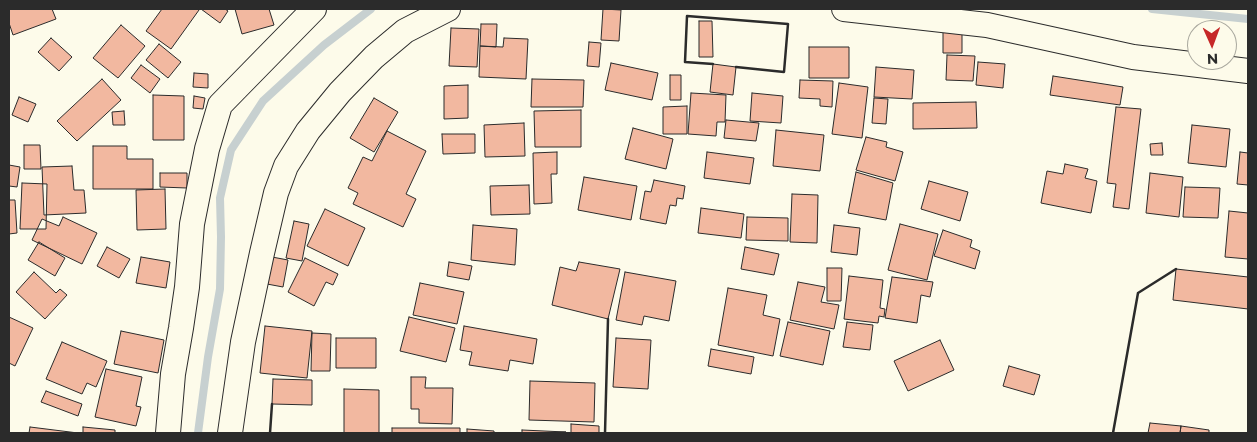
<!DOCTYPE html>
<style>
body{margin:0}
#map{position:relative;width:1257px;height:442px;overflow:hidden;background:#fdfbea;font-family:Montserrat,sans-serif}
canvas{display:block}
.frame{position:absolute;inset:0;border:10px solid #2b2b2b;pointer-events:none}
.north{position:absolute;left:1187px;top:20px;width:50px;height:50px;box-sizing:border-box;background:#fdfbea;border:1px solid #a9a89e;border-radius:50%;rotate:178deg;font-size:14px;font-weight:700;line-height:20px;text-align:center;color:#2b2b2b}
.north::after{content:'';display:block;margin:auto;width:18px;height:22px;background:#c62828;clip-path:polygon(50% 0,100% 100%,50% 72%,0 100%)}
</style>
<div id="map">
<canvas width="1257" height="442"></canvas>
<div class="frame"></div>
<div class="north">N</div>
</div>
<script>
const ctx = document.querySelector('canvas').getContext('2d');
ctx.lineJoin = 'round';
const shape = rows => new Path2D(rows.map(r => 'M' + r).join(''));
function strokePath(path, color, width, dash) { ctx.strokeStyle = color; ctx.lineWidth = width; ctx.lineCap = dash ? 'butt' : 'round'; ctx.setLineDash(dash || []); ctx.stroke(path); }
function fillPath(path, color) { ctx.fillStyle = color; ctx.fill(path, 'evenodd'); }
strokePath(shape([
 [1152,9,1248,19],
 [198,433,208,357,220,289,221,237,220,198,231,150,263,101,324,45,371,9]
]), '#c7d0d0', 8);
const building = shape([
 [9,9,52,9,56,19,13,35,9,23,9,9],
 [162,9,198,9,199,10,171,49,146,31,162,9],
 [201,9,225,9,228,11,220,23,201,9],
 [235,9,269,9,274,25,242,34,235,9],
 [603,9,621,10,619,41,601,40,603,9],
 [699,21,712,21,713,57,699,57,699,21],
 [481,24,497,24,496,47,480,46,481,24],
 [121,25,145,46,118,78,93,58,121,25],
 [943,27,962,27,962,53,943,53,943,27],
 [451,28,479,29,477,67,449,66,451,28],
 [51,38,72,57,59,71,38,52,51,38],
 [504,38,528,39,526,79,479,77,480,46,503,47,504,38],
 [589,42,601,43,599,67,587,66,589,42],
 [159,44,181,62,168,78,146,60,159,44],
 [809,47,849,47,849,78,809,78,809,47],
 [947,55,975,56,973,81,946,80,947,55],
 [978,62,1005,64,1003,88,976,85,978,62],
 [611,63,658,73,652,100,605,90,611,63],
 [713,64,736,67,733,95,710,92,713,64],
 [141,65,160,79,150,93,131,78,141,65],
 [876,67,914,70,912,99,874,97,876,67],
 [194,73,208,74,208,88,193,87,194,73],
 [670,75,681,75,681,100,670,100,670,75],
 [1053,76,1123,87,1120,105,1050,95,1053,76],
 [102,79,121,100,77,141,57,121,102,79],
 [532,79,584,80,583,107,531,107,532,79],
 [800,80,833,81,832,107,820,106,820,99,799,98,800,80],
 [839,83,868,87,862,138,832,134,839,83],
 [468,85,468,118,444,119,444,86,468,85],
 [691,93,726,95,725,122,717,122,716,136,688,134,691,93],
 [752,93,783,96,781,123,750,121,752,93],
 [153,95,184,96,184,140,153,140,153,95],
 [194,96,205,98,203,109,193,108,194,96],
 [19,97,36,104,28,122,12,115,19,97],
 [374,98,398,112,374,152,350,138,374,98],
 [874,98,888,99,886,124,872,123,874,98],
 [976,102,977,128,913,129,913,103,976,102],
 [687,106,687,134,663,134,663,107,687,106],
 [1116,107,1141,109,1129,209,1113,207,1116,184,1107,183,1116,107],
 [581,110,581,147,535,147,534,111,581,110],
 [124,111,125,125,113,125,112,112,124,111],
 [726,120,759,123,756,141,724,138,726,120],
 [524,123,525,156,485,157,484,125,524,123],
 [1192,125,1230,129,1226,167,1188,163,1192,125],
 [633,128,673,139,666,169,625,159,633,128],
 [776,130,824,135,820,171,773,166,776,130],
 [387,131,426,151,406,194,416,199,403,227,353,204,358,193,348,188,363,157,372,161,387,131],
 [442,134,475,134,475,153,443,154,442,134],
 [866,137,887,142,886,147,903,152,895,181,856,170,866,137],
 [1162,143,1163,155,1151,155,1150,144,1162,143],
 [24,145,40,145,41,169,24,169,24,145],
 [93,146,127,146,127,159,153,159,153,189,93,189,93,146],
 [557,152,557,174,551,174,552,203,534,204,533,153,557,152],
 [707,152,754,158,750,184,704,178,707,152],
 [1240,152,1248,153,1248,185,1237,184,1240,152],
 [1065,164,1088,169,1085,178,1097,181,1091,213,1041,203,1047,171,1063,174,1065,164],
 [9,165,20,167,17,187,9,186,9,165],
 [72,166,74,190,84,190,86,213,44,215,42,167,72,166],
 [856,172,893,183,886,220,848,213,856,172],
 [160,173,187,173,187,188,160,187,160,173],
 [1150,173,1183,177,1179,217,1146,213,1150,173],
 [584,177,637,186,631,220,578,210,584,177],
 [654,180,685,186,683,199,677,198,676,206,670,205,666,224,640,219,645,191,651,192,654,180],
 [929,181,968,192,960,221,921,209,929,181],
 [22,183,47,184,46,229,20,229,22,183],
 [529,185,530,214,491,215,490,186,529,185],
 [1185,187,1220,188,1218,218,1183,217,1185,187],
 [165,189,166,229,137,230,136,190,165,189],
 [792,194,818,195,817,243,790,242,792,194],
 [9,200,15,200,17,233,9,234,9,200],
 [701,208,744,214,741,238,698,233,701,208],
 [325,209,365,228,348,266,307,246,325,209],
 [1229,211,1248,213,1248,259,1225,257,1229,211],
 [63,217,97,233,82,264,32,240,42,219,59,226,63,217],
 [747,217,788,218,788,241,746,240,747,217],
 [294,221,309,224,302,261,286,258,294,221],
 [900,224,938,234,927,280,888,270,900,224],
 [473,225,517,229,515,265,471,260,473,225],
 [834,225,860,228,857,255,831,252,834,225],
 [943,230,972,240,970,247,980,251,975,269,934,256,943,230],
 [39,242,65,258,55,276,28,260,39,242],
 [107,247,130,259,119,278,97,266,107,247],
 [745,247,779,254,774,275,741,269,745,247],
 [141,257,170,262,166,288,136,283,141,257],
 [272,257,288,260,283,287,267,284,272,257],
 [305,258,338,274,333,285,326,282,314,306,288,292,305,258],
 [449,262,472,266,469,280,447,276,449,262],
 [579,262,620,269,608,319,552,305,560,267,576,271,579,262],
 [827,268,842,268,841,301,827,301,827,268],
 [1176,269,1248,277,1248,309,1173,300,1176,269],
 [34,272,56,293,60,289,67,295,45,319,16,292,34,272],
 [625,272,676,281,669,321,644,316,642,325,616,320,625,272],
 [849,276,883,280,880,308,885,309,884,317,879,316,878,323,844,319,849,276],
 [892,277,933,282,930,297,921,295,917,323,885,318,892,277],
 [798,282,825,287,821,302,839,305,834,329,790,320,798,282],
 [420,283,464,292,457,324,413,315,420,283],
 [728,288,767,295,763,315,780,319,773,356,718,345,728,288],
 [9,317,33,328,15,366,9,363,9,317],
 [409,317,455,328,446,362,400,351,409,317],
 [788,322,830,331,823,365,780,356,788,322],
 [847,322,873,325,870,350,843,347,847,322],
 [265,326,312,331,307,378,260,373,265,326],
 [464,326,537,339,533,364,510,360,508,371,469,365,472,352,460,350,464,326],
 [121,331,164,340,158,373,114,364,121,331],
 [312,333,331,334,330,371,311,371,312,333],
 [336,338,376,338,376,368,336,368,336,338],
 [616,338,651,340,648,389,613,387,616,338],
 [940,340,954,370,908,391,894,361,940,340],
 [62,342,107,361,96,387,87,383,82,394,46,379,62,342],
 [711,349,754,357,751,374,708,366,711,349],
 [1009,366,1040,375,1034,395,1003,386,1009,366],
 [106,369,142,377,136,406,141,407,136,426,95,417,106,369],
 [411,377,426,377,425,388,453,388,452,424,419,423,419,409,411,409,411,377],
 [273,379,312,380,312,405,272,404,273,379],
 [530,381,595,383,594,422,529,420,530,381],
 [344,389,379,390,379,433,344,433,344,389],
 [46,391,82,404,78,416,41,402,46,391],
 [1150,423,1181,426,1180,433,1148,433,1150,423],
 [571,424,599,426,599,433,571,433,571,424],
 [1181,426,1209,430,1209,433,1180,433,1181,426],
 [30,427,78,433,29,433,30,427],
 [83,427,115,430,115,433,83,433,83,427],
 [392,428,460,428,460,433,392,433,392,428],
 [467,429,494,431,494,433,467,433,467,429],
 [522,430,566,432,522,433,522,430]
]);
fillPath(building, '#f2b8a0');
strokePath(building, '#2b2b2b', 1);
const minor = shape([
 [844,9,987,25,1133,57,1248,71],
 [168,433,173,374,181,328,187,287,192,224,207,149,220,105,314,9],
 [230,433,243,342,262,253,276,193,286,166,308,131,340,92,374,57,405,31,448,9]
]);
strokePath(minor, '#2b2b2b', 26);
strokePath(minor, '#fdfbea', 24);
strokePath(shape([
 [713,64,685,62,687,16,788,24,784,72,736,67],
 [270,433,272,404],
 [605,433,608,319],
 [1113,433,1138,293,1176,269]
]), '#2b2b2b', 2.5);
</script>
